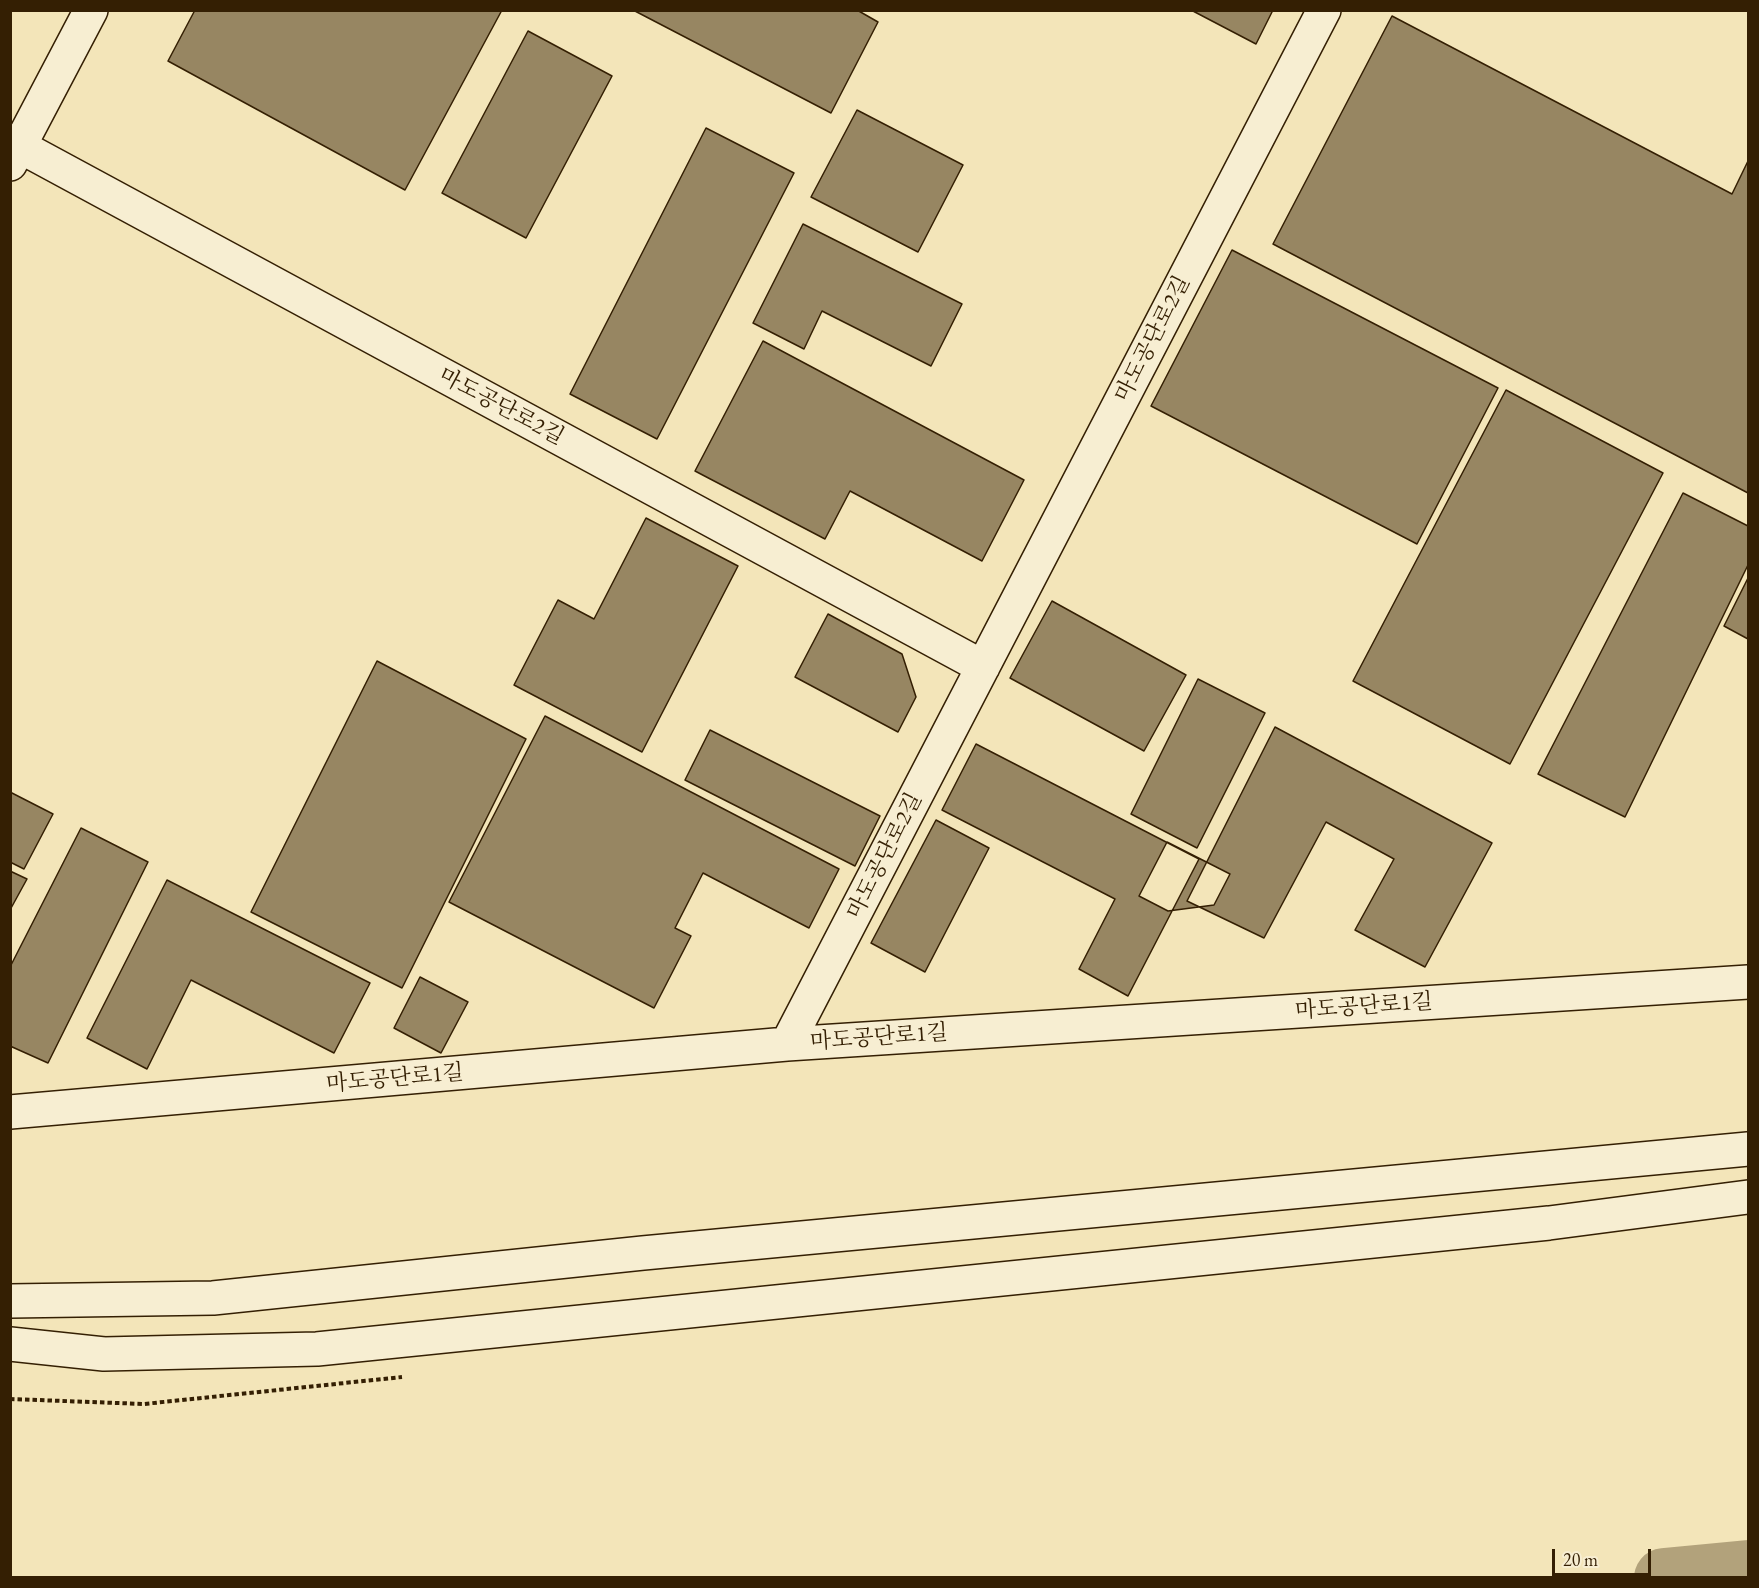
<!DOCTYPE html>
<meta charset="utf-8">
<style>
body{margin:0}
#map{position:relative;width:1759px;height:1588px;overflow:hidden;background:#f3e5b9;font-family:"EB Garamond",serif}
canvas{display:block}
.frame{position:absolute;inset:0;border:12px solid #341f03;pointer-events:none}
.scale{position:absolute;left:1552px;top:1549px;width:99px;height:27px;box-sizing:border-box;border:3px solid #341f03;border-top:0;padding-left:8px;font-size:18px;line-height:21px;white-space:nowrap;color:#341f03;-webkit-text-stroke:4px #f7eed2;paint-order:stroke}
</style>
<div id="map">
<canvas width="1759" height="1588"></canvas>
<div class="frame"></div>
<div class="scale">20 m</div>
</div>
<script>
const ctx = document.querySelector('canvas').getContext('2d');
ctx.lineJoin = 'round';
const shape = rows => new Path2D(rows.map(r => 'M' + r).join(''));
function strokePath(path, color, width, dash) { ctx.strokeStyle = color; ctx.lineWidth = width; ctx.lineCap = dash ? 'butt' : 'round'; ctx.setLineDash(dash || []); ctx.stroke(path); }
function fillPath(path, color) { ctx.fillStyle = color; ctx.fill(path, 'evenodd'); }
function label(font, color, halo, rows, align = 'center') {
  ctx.font = font + ' "EB Garamond","Noto Serif KR",serif'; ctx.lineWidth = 4.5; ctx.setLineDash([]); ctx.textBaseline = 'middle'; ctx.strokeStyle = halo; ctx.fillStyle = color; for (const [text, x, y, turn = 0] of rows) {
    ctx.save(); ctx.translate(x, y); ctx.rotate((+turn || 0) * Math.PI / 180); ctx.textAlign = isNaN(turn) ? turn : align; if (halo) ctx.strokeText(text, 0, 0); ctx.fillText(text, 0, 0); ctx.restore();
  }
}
strokePath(shape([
 [1664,1578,1748,1570]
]), '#b2a27b', 60);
const building = shape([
 [195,10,502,10,405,190,168,61,195,10],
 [633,10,857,10,878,22,831,113,633,10],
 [1191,10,1273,10,1256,44,1191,10],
 [1392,16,1732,194,1748,161,1748,493,1273,244,1392,16],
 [528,31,612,76,526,238,442,193,528,31],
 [857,110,963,165,918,252,811,197,857,110],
 [706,128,794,173,657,439,570,394,706,128],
 [803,224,962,304,931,366,822,311,804,349,753,323,803,224],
 [1232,250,1498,388,1417,544,1151,406,1232,250],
 [763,341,1024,480,982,561,850,491,825,539,695,471,763,341],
 [1506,390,1663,473,1510,764,1353,681,1506,390],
 [1683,493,1748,526,1748,565,1625,817,1538,774,1683,493],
 [646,518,738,566,642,752,514,685,558,600,594,619,646,518],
 [1748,578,1748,639,1724,626,1748,578],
 [1052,601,1186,675,1144,751,1010,678,1052,601],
 [828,614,902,654,916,697,898,732,795,677,828,614],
 [377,661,526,739,402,988,251,912,377,661],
 [1198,679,1265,713,1197,848,1131,814,1198,679],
 [545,716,839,869,809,928,703,873,675,928,691,936,654,1008,449,902,545,716],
 [1275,727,1492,843,1425,967,1355,930,1394,859,1326,822,1264,938,1187,901,1275,727],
 [710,730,880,816,855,866,685,780,710,730],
 [976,744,1199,859,1128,996,1079,969,1115,899,942,810,976,744],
 [10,792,53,814,24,869,10,862,10,792],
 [936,820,989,848,925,972,871,943,936,820],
 [81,828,148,862,48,1063,10,1046,10,967,81,828],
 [1167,842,1230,874,1214,905,1168,911,1139,896,1167,842],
 [10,871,27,879,10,910,10,871],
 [167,880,370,983,334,1053,191,980,147,1069,87,1038,167,880],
 [420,977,468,1002,441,1053,394,1028,420,977]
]);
fillPath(building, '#978662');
strokePath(building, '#341f03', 1.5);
const secondary = shape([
 [10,141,983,667],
 [10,164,91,10],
 [787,1044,1324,10],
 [10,1112,787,1044,1748,982],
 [10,1301,213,1298,643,1253,1748,1149],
 [10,1344,104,1354,317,1349,1549,1223,1748,1197]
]);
strokePath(secondary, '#341f03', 36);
strokePath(shape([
 [10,1399,144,1404,402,1377]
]), '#341f03', 4, [4.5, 3]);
strokePath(secondary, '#f7eed2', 33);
label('22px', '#341f03', '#f7eed2', [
 ["마도공단로2길",1153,339,-63],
 ["마도공단로2길",501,407,28],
 ["마도공단로2길",885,856,-63],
 ["마도공단로1길",1364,1007,-4],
 ["마도공단로1길",879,1038,-4],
 ["마도공단로1길",395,1079,-5]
]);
</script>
